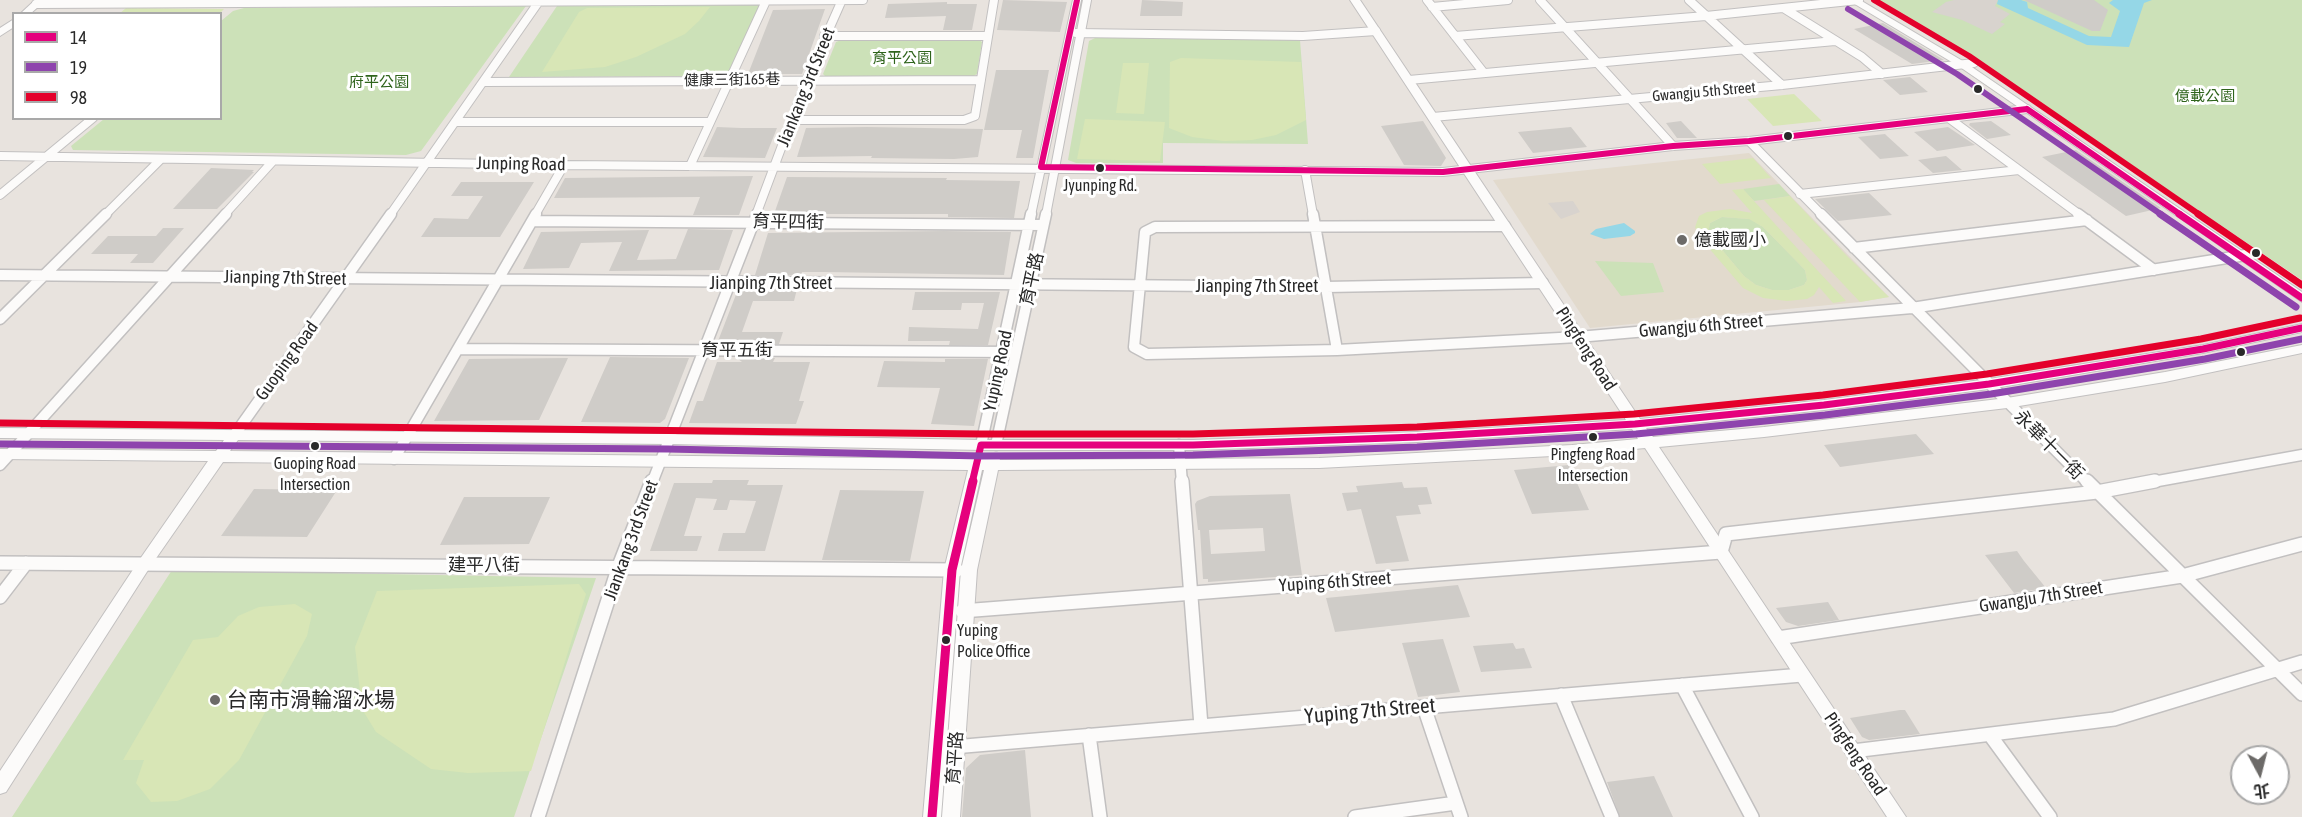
<!DOCTYPE html>
<meta charset="utf-8">
<style>
body{margin:0}
#map{position:relative;width:2302px;height:817px;overflow:hidden;background:#e8e3de;font-family:"Asap Condensed","Noto Sans TC",sans-serif}
canvas{display:block}
.legend{position:absolute;left:12px;top:12px;width:210px;height:108px;box-sizing:border-box;background:#fff;border:2px solid #a9a9a9;margin:0;padding:8px 10px;list-style:none;font-size:18px;color:#292929}
.legend li{display:flex;align-items:center;gap:12px;height:30px}
.legend b{width:30px;border:2px solid #a9a9a9}
.north{position:absolute;left:2230px;top:745px;width:60px;height:60px;box-sizing:border-box;background:#fff;border:2px solid #a9a9a9;border-radius:50%;rotate:173deg;font-size:16px;font-weight:700;line-height:24px;text-align:center;color:#292929}
.north::after{content:'';display:block;margin:auto;width:21px;height:27px;background:#6c6a68;clip-path:polygon(50% 0,100% 100%,50% 72%,0 100%)}
</style>
<div id="map">
<canvas width="2302" height="817"></canvas>
<ul class="legend">
<li><b style="height:8px;background:#e5007d"></b>14</li>
<li><b style="height:8px;background:#8e44ad"></b>19</li>
<li><b style="height:8px;background:#e4002b"></b>98</li>
</ul>
<div class="north">北</div>
</div>
<script>
const ctx = document.querySelector('canvas').getContext('2d');
ctx.lineJoin = 'round';
function fillPath(path, color) { ctx.fillStyle = color; ctx.fill(path, 'evenodd'); }
const shape = rows => new Path2D(rows.map(r => 'M' + r).join(''));
function strokePath(path, color, width, dash) { ctx.strokeStyle = color; ctx.lineWidth = width; ctx.lineCap = dash ? 'butt' : 'round'; ctx.setLineDash(dash || []); ctx.stroke(path); }
function label(font, color, halo, rows, align = 'center') {
  ctx.font = font + ' "Asap Condensed","Noto Sans TC",sans-serif'; ctx.lineWidth = 6; ctx.setLineDash([]); ctx.textBaseline = 'middle'; ctx.strokeStyle = halo; ctx.fillStyle = color; for (const [text, x, y, turn = 0] of rows) {
    ctx.save(); ctx.translate(x, y); ctx.rotate((+turn || 0) * Math.PI / 180); ctx.textAlign = isNaN(turn) ? turn : align; if (halo) ctx.strokeText(text, 0, 0); ctx.fillText(text, 0, 0); ctx.restore();
  }
}
fillPath(shape([
 [1749,153,1889,297,1860,302,1590,328,1493,180]
]), '#e2dacd');
fillPath(shape([
 [1875,0,2302,0,2302,280,1961,50],
 [764,4,732,76,509,77,557,6],
 [526,6,421,151,406,155,73,150,71,146,104,119,220,118,221,21,233,11,244,8],
 [1097,37,1300,40,1308,144,1163,143,1163,163,1076,163,1068,160,1089,41],
 [844,39,978,39,982,42,977,74,971,77,826,77,823,74,836,42],
 [1779,184,1790,196,1754,201,1743,189],
 [1722,217,1750,219,1763,227,1805,270,1807,280,1804,285,1789,290,1772,290,1756,285,1744,276,1708,233,1710,223],
 [1595,261,1653,263,1664,292,1621,296],
 [172,570,596,578,514,817,12,817]
]), '#cce1b8');
fillPath(shape([
 [710,7,699,21,685,34,636,57,605,67,542,72,579,12,587,8],
 [126,8,224,9,219,14,119,14],
 [1181,58,1301,62,1306,120,1276,135,1252,140,1224,141,1192,137,1169,128,1170,62],
 [1123,63,1149,63,1144,114,1116,113],
 [1794,94,1822,121,1773,126,1747,99],
 [1085,119,1165,122,1160,161,1077,159],
 [1753,158,1771,178,1720,184,1702,164],
 [1743,189,1818,271,1846,301,1833,303,1819,287,1814,295,1807,299,1787,301,1763,298,1743,288,1702,240,1695,227,1699,216,1707,212,1730,209,1752,213,1732,190],
 [1722,217,1749,219,1763,227,1805,270,1807,280,1804,285,1789,290,1772,290,1756,285,1744,276,1708,233,1710,223],
 [1790,196,1847,256,1889,297,1860,302,1764,200],
 [579,584,586,594,531,771,468,773,431,769,376,732,362,709,355,647,377,591],
 [295,604,312,614,307,636,239,760,210,789,177,801,151,802,136,783,144,760,123,760,193,640,218,637,238,616,259,607]
]), '#d8e6b6');
fillPath(shape([
 [1954,0,1998,0,1995,6,2010,14,2000,22,2005,24,1992,34,1962,20,1932,12,1946,2],
 [1573,201,1580,212,1561,219,1548,203]
]), '#d8d3ce');
fillPath(shape([
 [1998,0,2021,0,2027,2,2028,8,2089,36,2111,37,2120,11,2109,3,2113,0,2152,0,2144,3,2129,47,2087,45,1997,4],
 [1624,223,1635,231,1635,233,1630,236,1604,239,1590,234,1596,229]
]), '#95d7e7');
fillPath(shape([
 [1003,0,1067,2,1060,32,997,30],
 [1142,0,1183,2,1182,16,1140,16],
 [2024,0,2094,0,2108,10,2100,31,2092,31],
 [947,2,947,4,977,4,972,30,943,30,946,16,885,18,888,4],
 [825,9,802,74,748,74,773,10],
 [1883,23,1944,60,1912,64,1854,29],
 [996,70,1049,70,1033,158,1016,158,1022,130,984,130],
 [1910,77,1928,92,1900,95,1883,80],
 [1423,121,1446,158,1441,166,1404,165,1381,126],
 [1681,121,1697,138,1677,138,1666,123],
 [1991,121,2011,135,1987,139,1969,125,1970,123],
 [717,127,741,128,777,128,765,158,703,157],
 [1571,127,1587,147,1533,153,1518,132],
 [1948,127,1975,145,1937,151,1914,132],
 [806,128,867,127,983,129,978,157,954,159,871,158,872,156,797,157],
 [1885,134,1887,136,1909,156,1880,159,1858,137],
 [2076,150,2161,208,2126,216,2042,157],
 [1946,156,1962,170,1933,173,1918,160],
 [211,168,254,170,252,172,254,172,217,209,173,209],
 [753,176,739,215,693,215,700,197,554,198,565,178],
 [787,177,947,178,946,180,1020,181,1014,218,948,217,948,214,774,214],
 [461,182,534,182,500,237,421,237,434,218,468,219,483,196,451,196],
 [1869,193,1892,215,1838,221,1815,199],
 [163,228,184,228,153,263,130,263,138,254,91,254,108,236,156,236],
 [688,229,733,230,719,270,609,271,622,242,581,243,569,268,523,269,541,232,649,230,637,260,676,259],
 [944,231,1011,232,1004,275,825,272,802,272,801,275,755,275,768,233],
 [744,289,797,289,794,301,753,301,742,332,783,332,779,344,720,343,718,341,737,292],
 [915,292,1000,292,988,345,949,345,950,341,908,341,909,327,978,329,984,303,962,303,961,310,912,310],
 [610,357,689,358,665,419,660,423,581,422],
 [568,358,539,420,434,421,469,359],
 [737,358,775,358,773,362,810,362,799,401,804,401,796,424,689,423,697,401,703,401,717,362,742,362],
 [945,359,988,359,974,426,931,424,940,388,877,387,884,361,945,362],
 [1916,434,1934,454,1840,467,1824,445],
 [1569,465,1589,510,1532,514,1514,470],
 [713,480,749,480,747,485,783,485,765,551,718,551,723,533,745,533,756,501,730,500,727,510,713,510,717,499,696,498,684,536,702,536,697,551,650,551,674,483,712,483],
 [1402,482,1404,488,1427,487,1432,504,1418,505,1421,514,1396,516,1409,561,1376,564,1361,509,1347,511,1342,493,1358,492,1356,486],
 [254,489,337,490,307,537,221,536],
 [840,490,924,491,910,561,822,560],
 [1290,494,1302,575,1208,582,1208,579,1203,579,1200,530,1198,530,1195,504,1197,501,1210,496],
 [1263,528,1265,551,1211,554,1209,530],
 [464,497,550,497,529,544,440,545],
 [2017,551,2024,561,2046,588,2014,593,1985,555],
 [1458,585,1470,617,1335,632,1326,598],
 [1828,602,1839,620,1798,626,1786,622,1776,608],
 [1443,639,1460,692,1418,697,1402,643],
 [1513,643,1516,649,1524,648,1532,668,1481,672,1473,646],
 [1900,710,1905,710,1920,734,1869,740,1862,737,1850,718],
 [1025,750,1031,817,962,817,966,768,980,755],
 [1654,776,1673,817,1620,817,1607,782]
]), '#cfccc8');
const minorFar2 = shape([
 [1427,0,1484,73],
 [1540,0,1673,146],
 [1689,0,1782,85],
 [36,4,863,0],
 [1432,7,1508,0],
 [1785,9,1862,57,1882,74],
 [1076,33,1303,36,1376,31],
 [824,36,988,36],
 [1455,36,1706,16,1859,0],
 [1409,80,1835,41],
 [483,82,981,80],
 [1433,117,1782,85,1974,63],
 [1950,119,2080,215],
 [792,120,964,120,975,116,994,0],
 [455,122,710,122],
 [1749,141,1822,215],
 [0,156,564,165,1443,172,1673,146,1749,141,2027,109],
 [690,166,766,1],
 [1305,170,1313,215],
 [1800,194,2019,170],
 [0,195,93,118],
 [105,215,161,159],
 [224,215,273,161],
 [390,215,540,0],
 [535,215,564,165],
 [756,215,807,79,842,0],
 [1031,215,1077,0],
 [1046,215,1087,0]
]);
const minorFar1 = shape([
 [1313,214,1337,350],
 [1821,214,2088,483],
 [2078,214,2154,270],
 [532,221,1043,225],
 [1505,226,1155,227,1145,232,1134,347,1147,354,1337,350,1578,337,1912,308,2252,254],
 [1854,248,2087,220],
 [0,275,1326,287,1543,283],
 [0,319,106,214],
 [459,349,1016,352],
 [233,437,391,214],
 [981,445,1031,214],
 [996,445,1046,214],
 [1179,445,1182,483],
 [394,459,536,214],
 [0,465,226,214],
 [652,483,757,214],
 [2147,483,2302,455]
]);
const minor = shape([
 [1182,481,1201,726],
 [2087,481,2302,694],
 [0,563,957,570],
 [0,597,26,563],
 [962,611,1721,552,1726,534,2097,492,2155,481],
 [1778,638,2182,576,2302,544],
 [1682,685,1752,817],
 [1561,695,1612,817],
 [1424,707,1461,817],
 [1089,735,1100,817],
 [1990,735,2050,817],
 [953,747,1802,675],
 [1853,751,2114,719,2302,662],
 [538,817,619,566,652,481],
 [1355,817,1456,803]
]);
const tertiary = shape([
 [35,0,46,0,30,14,20,14,35,0],
 [1350,0,1360,0,1640,419,1824,400,1989,379,2203,345,2302,324,2302,332,2203,353,1989,389,1824,410,1646,428,1653,437,1764,427,2007,398,2165,372,2302,345,2302,353,2165,382,2007,408,1764,437,1659,447,1906,817,1887,817,1645,448,1572,455,1319,468,998,470,977,570,960,817,942,817,961,570,984,470,982,470,960,570,941,817,923,817,944,570,968,470,223,462,150,567,6,792,0,794,0,771,140,559,208,461,0,459,0,449,216,451,224,440,0,438,0,428,668,434,981,440,1193,440,1417,432,1626,420,1350,0],
 [1632,429,1638,439,1572,445,1319,458,1017,460,1000,460,998,455,993,454,988,455,986,459,977,454,972,455,970,459,230,451,238,440,668,444,981,450,1193,450,1417,442,1632,429],
 [1848,0,1860,0,1966,63,2302,292,2302,302,1960,67,1848,0],
 [14,19,14,27,0,36,0,28,14,19]
]);
strokePath(minorFar2, '#c2c0c0', 10);
strokePath(minorFar1, '#c2c0c0', 13);
strokePath(minor, '#c2c0c0', 16);
strokePath(tertiary, '#c2c0c0', 2);
strokePath(minorFar2, '#fcfbfa', 8);
strokePath(minorFar1, '#fcfbfa', 10);
strokePath(minor, '#fcfbfa', 13);
fillPath(tertiary, '#fcfbfa');
strokePath(shape([
 [1077,0,1041,167,1443,172,1673,146,1749,141,2027,109],
 [2027,109,2181,215]
]), '#e5007d', 6);
strokePath(shape([
 [2179,214,2302,298],
 [972,483,981,445,1193,445,1417,437,1635,424,1824,405,1989,384,2203,349,2302,328]
]), '#e5007d', 7);
strokePath(shape([
 [932,817,952,570,973,481]
]), '#e5007d', 9);
strokePath(shape([
 [1848,9,1957,74,2162,215]
]), '#8e44ad', 6);
strokePath(shape([
 [2160,214,2296,307],
 [0,444,668,449,981,456,1193,455,1417,447,1636,434,1825,415,1991,394,2205,359,2302,339]
]), '#8e44ad', 7);
strokePath(shape([
 [1874,0,1969,56,2200,215]
]), '#e4002b', 6);
strokePath(shape([
 [2198,214,2302,285],
 [0,423,981,434,1193,434,1417,427,1634,414,1823,395,1987,374,2201,339,2300,318]
]), '#e4002b', 7);
for (const [x, y, r, color] of [
 [1978,89,5,"#292929"],
 [1788,136,5,"#292929"],
 [1100,168,5,"#292929"],
 [1682,240,6,"#6c6a68"],
 [2256,253,5,"#292929"],
 [2241,352,5,"#292929"],
 [1593,437,5,"#292929"],
 [315,446,5,"#292929"],
 [946,640,5,"#292929"],
 [215,700,6,"#6c6a68"]
]) { const dot = new Path2D(); dot.arc(x, y, r, 0, 2 * Math.PI); ctx.fillStyle = color; ctx.fill(dot); strokePath(dot, '#fff', 2); }
label('15px', '#2f641c', '#fff', [
 ["育平公園",902,58],
 ["府平公園",379,82],
 ["億載公園",2205,96]
]);
label('15px', '#292929', '#fff', [
 ["健康三街165巷",732,80,-1],
 ["Gwangju 5th Street",1704,92,-5]
]);
label('16px', '#292929', '#fff', [
 ["Jyunping Rd.",1100,186],
 ["Pingfeng Road",1593,455],
 ["Intersection",1593,476],
 ["Guoping Road",315,464],
 ["Intersection",315,485],
 ["Yuping",957,631,"left"],
 ["Police Office",957,652,"left"]
]);
label('18px', '#292929', '#fff', [
 ["Jiankang 3rd Street",806,87,-68],
 ["Junping Road",521,164,1],
 ["育平四街",788,222,1],
 ["Jianping 7th Street",285,278,1],
 ["育平路",1032,279,-78],
 ["Jianping 7th Street",771,283],
 ["Jianping 7th Street",1257,286],
 ["Gwangju 6th Street",1701,326,-5],
 ["Pingfeng Road",1586,349,57],
 ["育平五街",737,350],
 ["Guoping Road",287,361,-54],
 ["Yuping Road",998,371,-78],
 ["永華十一街",2049,445,45],
 ["Jiankang 3rd Street",631,540,-70],
 ["建平八街",484,565],
 ["Yuping 6th Street",1335,582,-4],
 ["Gwangju 7th Street",2041,597,-9],
 ["Pingfeng Road",1855,754,56],
 ["育平路",955,758,-86]
]);
label('18px', '#292929', '#fff', [
 ["億載國小",1694,240]
], 'left');
label('21px', '#292929', '#fff', [
 ["台南市滑輪溜冰場",227,700]
], 'left');
label('21px', '#292929', '#fff', [
 ["Yuping 7th Street",1370,711,-5]
]);
</script>
